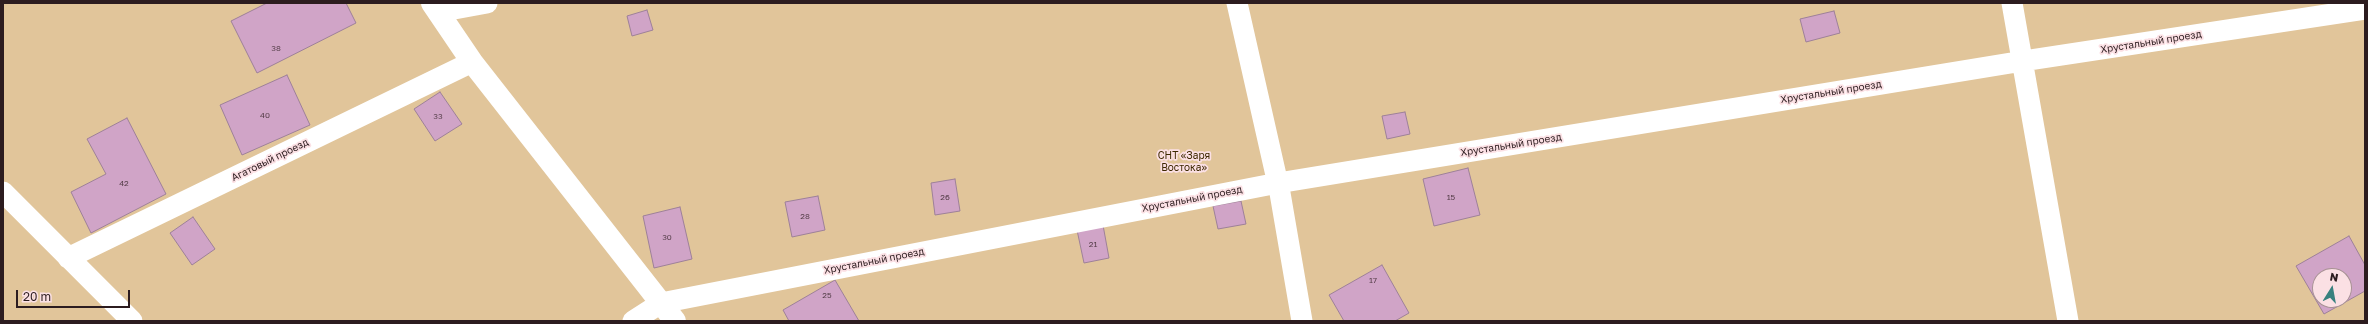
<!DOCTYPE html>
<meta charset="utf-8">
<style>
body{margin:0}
#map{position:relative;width:2368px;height:324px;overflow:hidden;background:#fbe0e4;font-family:"Golos Text",sans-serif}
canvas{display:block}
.frame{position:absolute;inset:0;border:4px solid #2c1c1f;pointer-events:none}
.north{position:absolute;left:2312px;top:268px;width:40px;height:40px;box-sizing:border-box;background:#fbe0e4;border:1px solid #a89295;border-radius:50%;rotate:11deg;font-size:11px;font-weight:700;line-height:16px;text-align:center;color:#2c1c1f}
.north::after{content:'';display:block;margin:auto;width:14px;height:18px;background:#39817f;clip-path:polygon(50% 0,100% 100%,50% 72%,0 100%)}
.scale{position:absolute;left:16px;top:290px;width:114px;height:18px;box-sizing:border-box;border:2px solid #2c1c1f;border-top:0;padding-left:5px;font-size:12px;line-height:14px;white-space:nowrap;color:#2c1c1f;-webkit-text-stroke:3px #fbe0e4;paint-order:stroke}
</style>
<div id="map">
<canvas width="2368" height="324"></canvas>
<div class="frame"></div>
<div class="north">N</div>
<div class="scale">20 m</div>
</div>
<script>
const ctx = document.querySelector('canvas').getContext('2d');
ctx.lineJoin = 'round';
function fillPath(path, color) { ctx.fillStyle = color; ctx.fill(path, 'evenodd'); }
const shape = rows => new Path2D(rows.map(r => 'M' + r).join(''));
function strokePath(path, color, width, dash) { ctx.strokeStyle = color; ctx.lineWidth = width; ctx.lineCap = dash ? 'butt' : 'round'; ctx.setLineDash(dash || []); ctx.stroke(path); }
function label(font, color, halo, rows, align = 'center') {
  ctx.font = font + ' "Golos Text",sans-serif'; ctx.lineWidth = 3.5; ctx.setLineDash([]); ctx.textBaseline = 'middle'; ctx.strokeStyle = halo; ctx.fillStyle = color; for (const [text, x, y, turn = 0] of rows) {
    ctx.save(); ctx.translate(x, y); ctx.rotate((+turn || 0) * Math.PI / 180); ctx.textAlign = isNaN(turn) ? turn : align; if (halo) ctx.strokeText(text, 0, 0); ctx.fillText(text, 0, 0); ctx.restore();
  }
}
fillPath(shape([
 [3,3,2365,3,2365,321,3,321],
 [2320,276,2344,276,2344,300,2320,300]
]), '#e1c59a');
const building = shape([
 [267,3,346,3,356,23,257,73,231,21,267,3],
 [647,10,653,30,632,36,627,16,647,10],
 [1834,11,1840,33,1806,42,1800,19,1834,11],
 [287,75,310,125,242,155,220,105,287,75],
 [440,92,462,124,435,141,414,109,440,92],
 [1405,112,1410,134,1387,139,1382,116,1405,112],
 [127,118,166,194,91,233,71,192,106,174,87,139,127,118],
 [1468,168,1480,215,1434,226,1423,179,1468,168],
 [955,179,960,211,935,215,931,183,955,179],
 [818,196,825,230,792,237,785,202,818,196],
 [1241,201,1246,224,1218,229,1213,206,1241,201],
 [680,207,692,259,654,268,643,216,680,207],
 [193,217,215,249,192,265,170,233,193,217],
 [1103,225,1109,258,1084,263,1077,230,1103,225],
 [2349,236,2365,265,2365,291,2324,314,2296,266,2349,236],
 [2320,276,2344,276,2344,300,2320,300,2320,276],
 [1382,265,1409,313,1395,321,1344,321,1329,295,1382,265],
 [835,280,859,321,789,321,783,310,835,280]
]);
fillPath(building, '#d0a4c7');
strokePath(building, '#9e8199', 1);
strokePath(shape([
 [1237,3,1280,193,1302,321],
 [2012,3,2068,321],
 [438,12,487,3],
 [3,192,132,321],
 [68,258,472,62],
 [633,321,661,303,1278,183,2023,61,2365,9]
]), '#fff', 21);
strokePath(shape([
 [432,3,472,62,675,321]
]), '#fff', 22);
label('8px', '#553e49', null, [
 ["38",276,48],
 ["40",265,115],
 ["33",438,116],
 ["42",124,183],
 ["26",945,197],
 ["15",1451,197],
 ["28",805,216],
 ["30",667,237],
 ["21",1093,244],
 ["17",1373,280],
 ["25",827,295]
]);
label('10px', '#2c1c1f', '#fbe0e4', [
 ["Хрустальный проезд",2151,42,-9],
 ["Хрустальный проезд",1831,92,-9],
 ["Хрустальный проезд",1511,145,-9],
 ["Агатовый проезд",270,160,-26],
 ["Хрустальный проезд",1192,199,-11],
 ["Хрустальный проезд",874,261,-11]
]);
label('10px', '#3d2801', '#fbe0e4', [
 ["СНТ «Заря",1184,156],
 ["Востока»",1184,168]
]);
</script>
